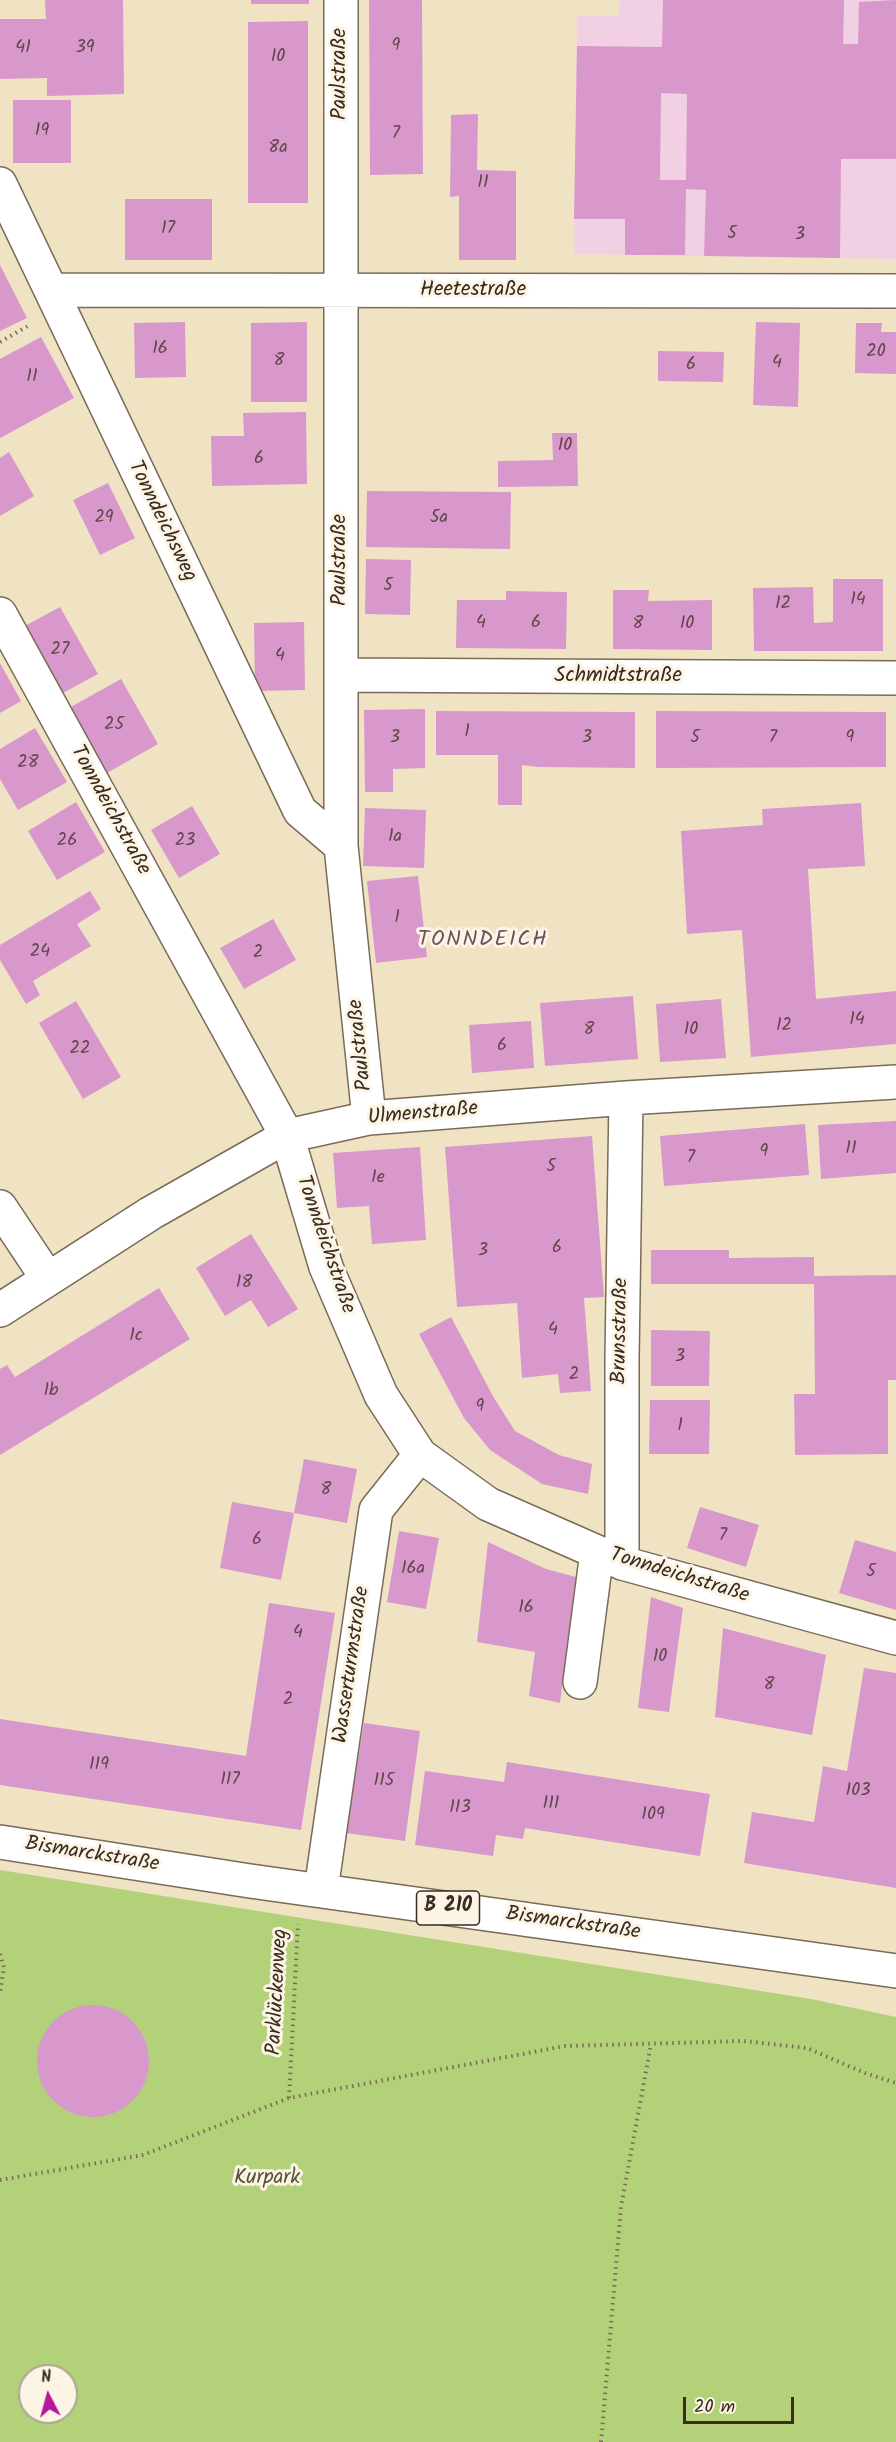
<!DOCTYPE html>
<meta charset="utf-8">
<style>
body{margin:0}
#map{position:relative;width:896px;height:2442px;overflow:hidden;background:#efe3c4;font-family:Kalam,sans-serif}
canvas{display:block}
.north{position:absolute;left:18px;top:2364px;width:60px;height:60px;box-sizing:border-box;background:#fcf5e5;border:2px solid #afa495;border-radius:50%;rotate:354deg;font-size:16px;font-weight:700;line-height:24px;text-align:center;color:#3b2a1e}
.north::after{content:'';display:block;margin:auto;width:21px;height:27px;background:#b5179e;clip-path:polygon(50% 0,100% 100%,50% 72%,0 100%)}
.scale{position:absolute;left:683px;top:2397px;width:111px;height:27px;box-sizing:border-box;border:3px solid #3b2a1e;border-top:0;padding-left:8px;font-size:18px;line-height:21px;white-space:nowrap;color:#3b2a1e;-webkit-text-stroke:4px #fcf5e5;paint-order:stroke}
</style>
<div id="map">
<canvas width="896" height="2442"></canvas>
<div class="north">N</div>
<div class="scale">20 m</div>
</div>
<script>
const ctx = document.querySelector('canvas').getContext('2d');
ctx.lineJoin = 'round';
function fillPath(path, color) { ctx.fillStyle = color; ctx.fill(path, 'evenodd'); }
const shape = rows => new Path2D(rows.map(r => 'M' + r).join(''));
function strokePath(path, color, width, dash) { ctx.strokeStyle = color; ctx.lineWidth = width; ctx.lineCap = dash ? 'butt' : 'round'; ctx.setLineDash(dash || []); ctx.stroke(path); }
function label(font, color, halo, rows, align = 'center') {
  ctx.font = font + ' Kalam,sans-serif'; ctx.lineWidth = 6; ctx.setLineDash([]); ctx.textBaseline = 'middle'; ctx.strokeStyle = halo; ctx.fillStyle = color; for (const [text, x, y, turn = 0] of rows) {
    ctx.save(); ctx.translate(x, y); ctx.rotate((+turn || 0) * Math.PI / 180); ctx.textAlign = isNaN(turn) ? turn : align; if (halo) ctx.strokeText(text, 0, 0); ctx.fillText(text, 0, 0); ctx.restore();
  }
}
fillPath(shape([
 [620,0,896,0,896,259,574,254,577,16,619,16]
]), '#f1d0e3');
fillPath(shape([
 [0,1870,811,1999,896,2017,896,2442,0,2442],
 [30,2376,66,2376,66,2412,30,2412]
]), '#b2d178');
fillPath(shape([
 [45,0,123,0,124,94,47,96,47,78,0,79,0,19,46,19],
 [251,0,309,0,309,4,251,4],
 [369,0,422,0,423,174,370,175],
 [663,0,844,0,843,44,858,44,859,2,896,0,896,159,841,159,840,258,704,256,706,190,686,189,685,255,625,255,625,219,574,219,577,46,662,47],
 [661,93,687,94,686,180,660,180],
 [308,21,308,203,248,203,248,22],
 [13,100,71,100,71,163,13,163],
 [478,114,477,170,516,171,516,260,459,260,459,196,450,197,451,115],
 [125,199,212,199,212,260,125,260],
 [0,265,27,318,0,331],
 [185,322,186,377,135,378,134,323],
 [307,322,307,402,251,402,251,323],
 [756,322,800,323,798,407,753,405],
 [856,323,882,323,881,332,896,332,896,374,855,373],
 [41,337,74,398,0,438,0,359],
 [658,351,724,352,723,382,658,381],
 [306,412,307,484,212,486,211,436,244,436,243,413],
 [552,433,577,433,578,486,498,487,498,461,553,460],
 [9,452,34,496,0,516,0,458],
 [108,483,135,538,100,555,73,500],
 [367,491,511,492,510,549,366,547],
 [366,559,411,560,410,615,365,614],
 [833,579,883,579,883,651,754,651,753,588,813,587,814,623,833,622],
 [613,590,649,590,648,601,712,600,712,650,613,649],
 [506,591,567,592,566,649,456,648,457,600,506,600],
 [60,607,98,674,61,694,23,627],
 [304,622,305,690,255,691,254,623],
 [0,663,21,701,0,713],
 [121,679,158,744,107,773,69,708],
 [425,709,425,768,393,769,393,792,365,792,364,710],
 [436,711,635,712,635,768,538,767,522,765,522,805,498,805,498,755,436,755],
 [656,711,886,712,886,767,656,768],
 [35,728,67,782,18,810,0,779,0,749],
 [76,802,105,852,57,880,28,831],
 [861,803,865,866,808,869,816,999,896,991,896,1044,751,1057,742,930,687,934,681,831,763,825,762,809],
 [192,806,220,854,179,878,151,830],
 [365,808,426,810,424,868,363,866],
 [418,876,427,957,376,963,367,881],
 [90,891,101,909,77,924,91,946,33,981,40,995,26,1004,0,960,0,945],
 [273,919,296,960,244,989,220,948],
 [633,996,638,1059,545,1066,540,1003],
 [721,999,726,1058,660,1062,656,1004],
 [76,1001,121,1077,83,1099,39,1023],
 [531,1021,534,1068,472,1073,469,1025],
 [896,1121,896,1173,821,1179,818,1125],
 [805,1124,809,1175,664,1186,660,1136],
 [592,1136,604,1297,584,1298,591,1391,560,1393,558,1374,522,1378,517,1303,457,1307,445,1147],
 [420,1147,426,1240,372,1244,369,1206,337,1208,333,1153],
 [251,1234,298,1309,268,1327,251,1300,225,1316,196,1268],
 [651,1250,729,1250,729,1258,814,1257,814,1276,896,1275,896,1380,888,1380,888,1454,795,1455,794,1394,815,1394,814,1284,651,1284],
 [159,1288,190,1339,0,1455,0,1369,7,1365,15,1377],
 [451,1317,494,1398,515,1431,559,1455,592,1464,588,1494,542,1484,490,1450,464,1418,419,1334],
 [651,1330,710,1331,709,1386,651,1386],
 [650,1400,710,1400,709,1454,649,1454],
 [304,1459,357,1469,347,1523,294,1513],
 [232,1502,294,1513,281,1580,220,1568],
 [700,1507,759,1525,746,1567,687,1548],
 [399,1531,439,1538,426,1609,387,1602],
 [855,1540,896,1552,896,1610,839,1593],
 [488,1542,546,1569,576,1577,560,1703,529,1696,535,1652,477,1642],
 [651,1597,683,1608,669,1712,638,1708],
 [269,1603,335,1613,301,1830,0,1785,0,1719,246,1756],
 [723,1628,826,1655,812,1735,715,1717],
 [864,1668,896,1673,896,1888,744,1863,752,1812,814,1822,823,1766,847,1771],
 [364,1723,420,1731,405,1841,346,1833],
 [507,1762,710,1794,700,1856,525,1828,523,1839,496,1835,493,1856,415,1845,425,1771,504,1782],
 '37 2061a56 56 0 1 1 112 0a56 56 0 1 1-112 0Z'
]), '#d898cc');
const minor = shape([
 [341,0,341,846,369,1118],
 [0,184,300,811,341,846],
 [51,290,896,291],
 [0,614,287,1136,326,1267,381,1395,420,1455,488,1504,622,1563,896,1638],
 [341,675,896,678],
 [0,1207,48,1279],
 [0,1310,151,1213,287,1136,369,1118,626,1098,896,1082],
 [622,1563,622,1358,626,1098],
 [580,1682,597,1552],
 [321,1890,376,1510,420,1455]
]);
const major = shape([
 [0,1842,250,1881,896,1971]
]);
strokePath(minor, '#7a6b58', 36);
strokePath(major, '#7a6b58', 36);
strokePath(shape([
 [0,342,28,326],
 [0,1954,4,1967,0,1992],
 [289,2098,298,1924],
 [0,2180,143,2155,289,2098,565,2046,744,2041,807,2048,865,2073,896,2083],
 [601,2442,621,2207,651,2044]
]), '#7a6b58', 4, [1.5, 4.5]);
strokePath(minor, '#fff', 33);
strokePath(major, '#fff', 33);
label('18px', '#62464a', null, [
 ["9",396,47],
 ["41",23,49],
 ["39",85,49],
 ["10",278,58],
 ["19",42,132],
 ["7",396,135],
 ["8a",278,149],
 ["11",483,184],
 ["17",168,230],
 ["5",732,235],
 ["3",800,236],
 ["16",160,350],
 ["20",876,353],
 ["8",279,362],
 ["4",777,364],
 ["6",691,366],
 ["11",32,378],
 ["10",565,447],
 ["6",259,460],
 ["29",104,519],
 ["5a",439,519],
 ["5",388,587],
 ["14",858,601],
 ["12",783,605],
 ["4",481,624],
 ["6",536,624],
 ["8",638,625],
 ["10",687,625],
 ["27",60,651],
 ["4",280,657],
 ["25",114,726],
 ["1",467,733],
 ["3",395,739],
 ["3",587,739],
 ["5",695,739],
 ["7",773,739],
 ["9",850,739],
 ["28",28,764],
 ["1a",395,838],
 ["26",67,842],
 ["23",185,842],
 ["1",397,919],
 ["24",40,953],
 ["2",258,954],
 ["14",857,1021],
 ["12",784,1027],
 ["8",589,1031],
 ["10",691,1031],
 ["6",502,1047],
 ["22",80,1050],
 ["11",851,1150],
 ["9",764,1153],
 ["7",691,1159],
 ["5",551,1168],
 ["1e",378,1179],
 ["6",557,1249],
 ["3",483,1252],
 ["18",244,1284],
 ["4",553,1331],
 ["1c",136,1337],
 ["3",680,1358],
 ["2",574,1376],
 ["1b",51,1392],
 ["9",480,1408],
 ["1",680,1427],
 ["8",326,1491],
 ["7",723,1537],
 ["6",257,1541],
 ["16a",413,1570],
 ["5",871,1573],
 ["16",526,1609],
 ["4",298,1634],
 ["10",660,1658],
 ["8",769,1686],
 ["2",288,1701],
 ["119",99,1766],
 ["117",230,1781],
 ["115",384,1782],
 ["103",858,1792],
 ["111",551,1805],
 ["113",460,1809],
 ["109",653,1816]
]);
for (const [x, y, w] of [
 [448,1908,63]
]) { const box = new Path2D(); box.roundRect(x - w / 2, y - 17, w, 34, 4.5); ctx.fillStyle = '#fcf5e5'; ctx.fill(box); strokePath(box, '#3b2a1e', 1.5); }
label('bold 20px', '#3b2a1e', null, [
 ["B 210",448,1908]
]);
label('21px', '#3b2a1e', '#fcf5e5', [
 ["Paulstraße",341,74,-90],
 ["Heetestraße",473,291],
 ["Tonndeichsweg",161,522,64],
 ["Paulstraße",341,560,-90],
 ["Schmidtstraße",618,677],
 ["Tonndeichstraße",109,811,61],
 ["Paulstraße",362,1045,-96],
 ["Ulmenstraße",423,1115,-5],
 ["Tonndeichstraße",324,1245,71],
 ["Brunsstraße",622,1331,-89],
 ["Tonndeichstraße",679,1577,17],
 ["Wasserturmstraße",353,1665,-82],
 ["Bismarckstraße",92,1856,9],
 ["Bismarckstraße",573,1925,8],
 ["Parklückenweg",279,1992,-87]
]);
label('21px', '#595434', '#fcf5e5', [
 ["Kurpark",267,2179]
]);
ctx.letterSpacing = '1.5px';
label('22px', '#72505b', '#fcf5e5', [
 ["TONNDEICH",483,941]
]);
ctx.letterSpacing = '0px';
</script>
